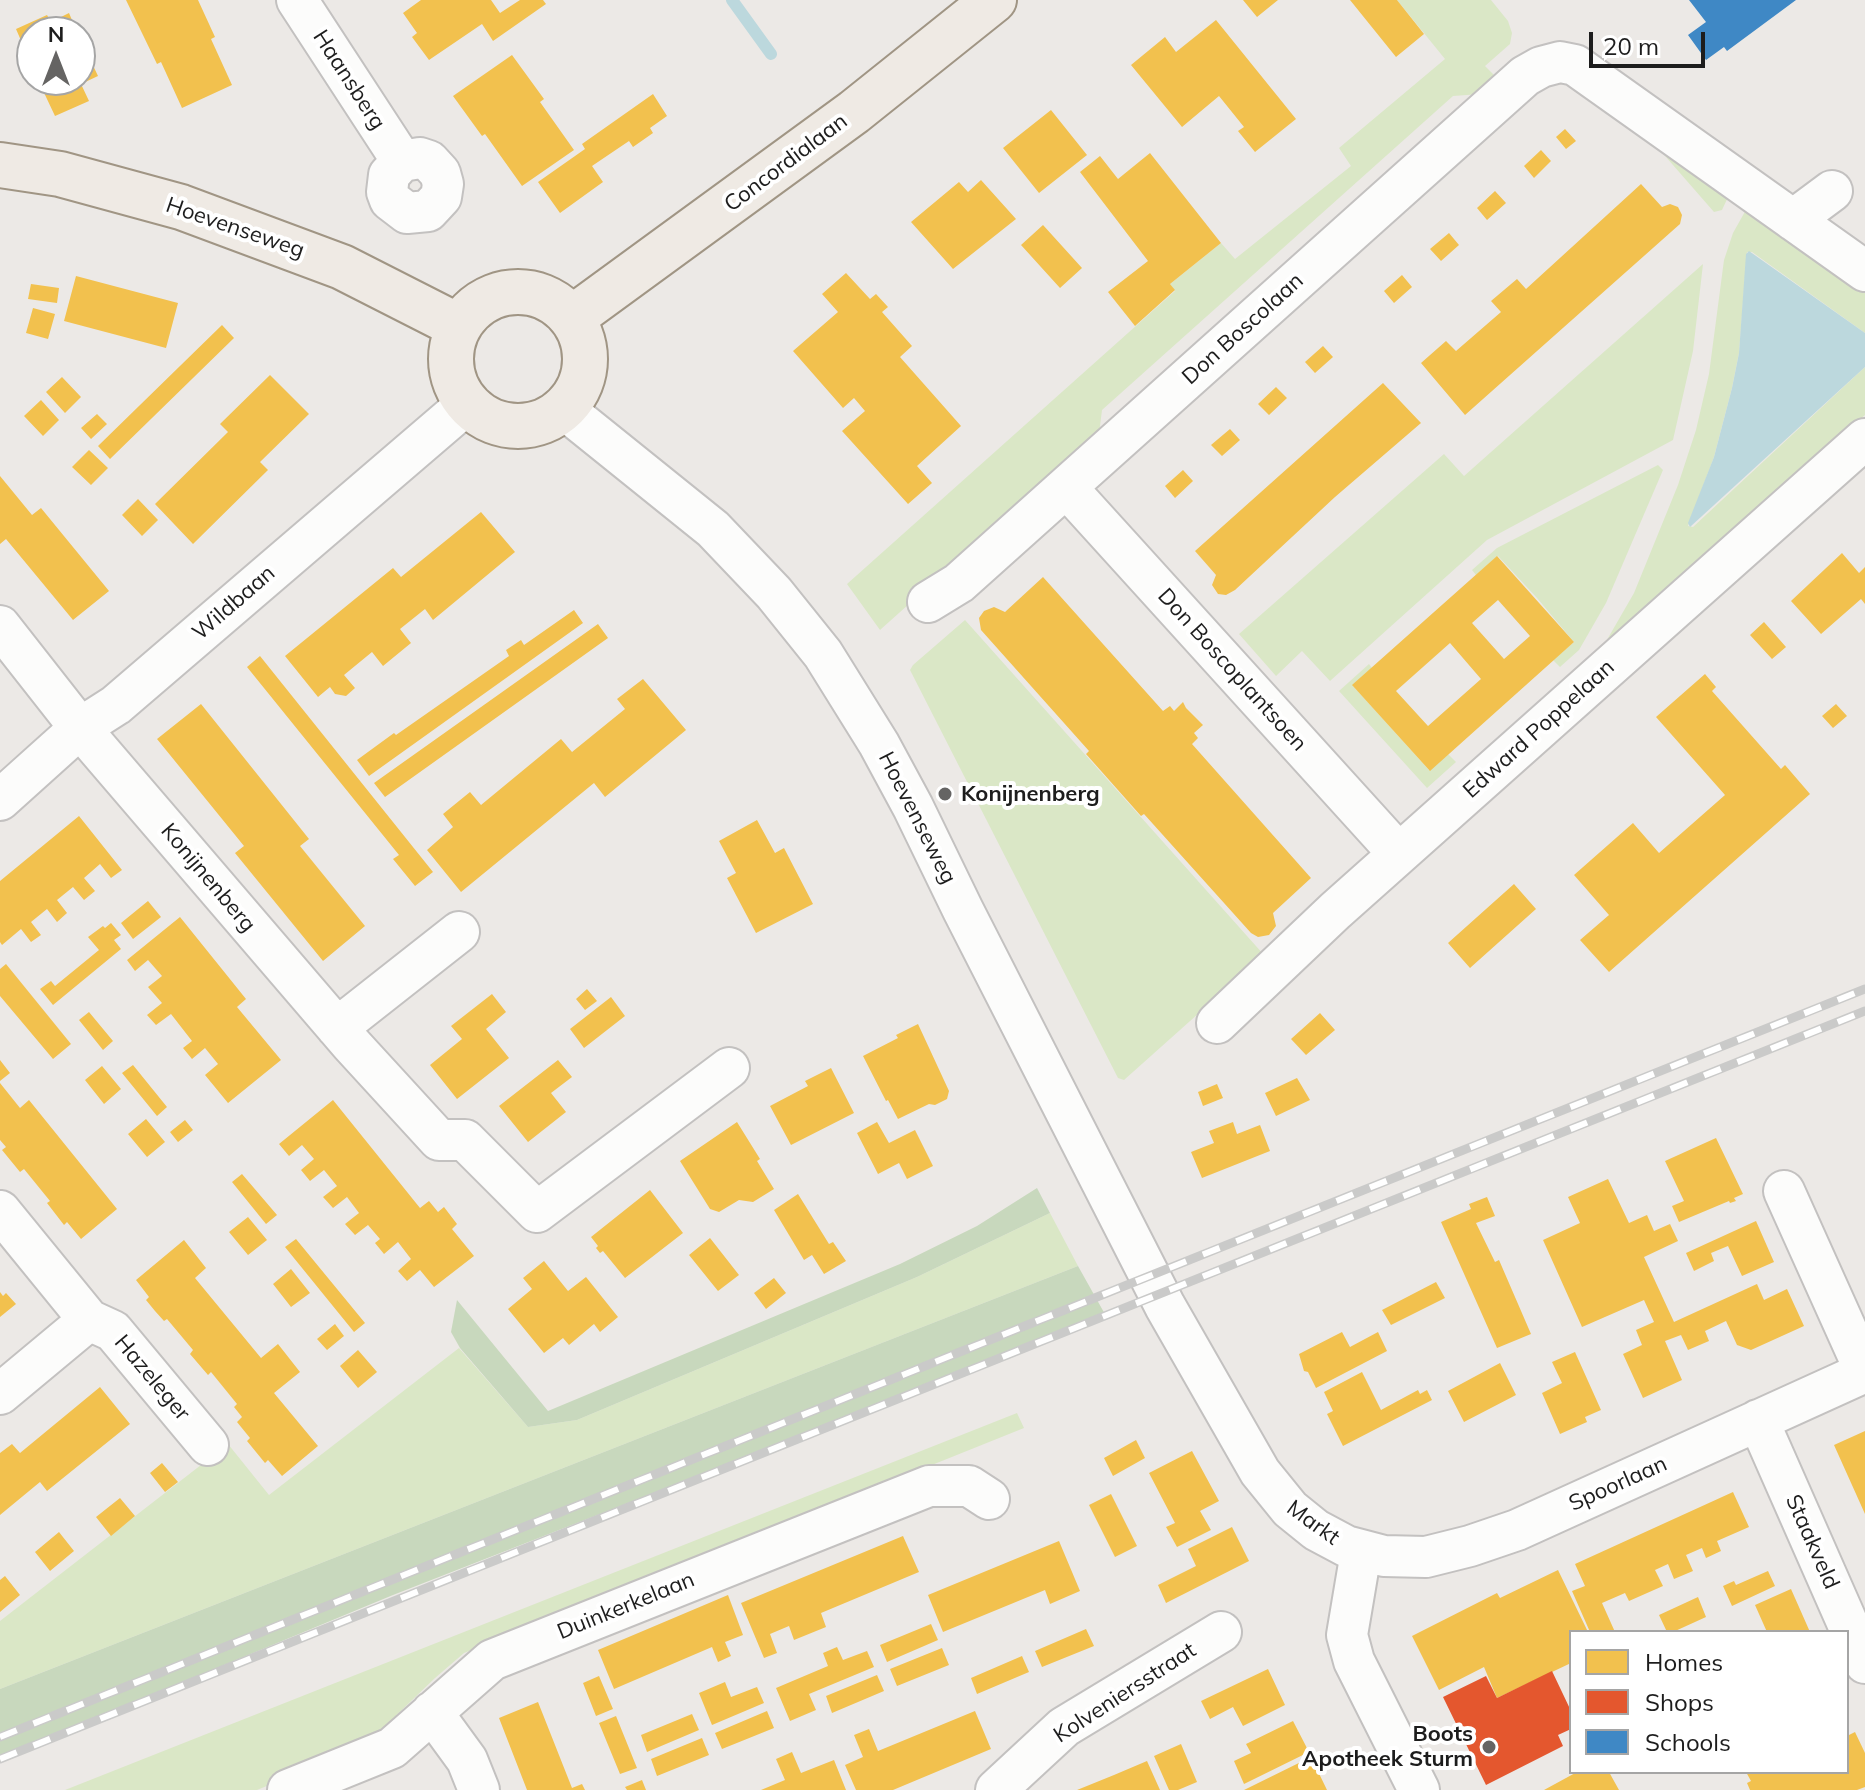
<!DOCTYPE html>
<style>
body{margin:0}
#map{position:relative;width:1865px;height:1790px;overflow:hidden;background:#ece9e6;font-family:Mulish,sans-serif}
canvas{display:block}
.legend{position:absolute;left:1569px;top:1630px;width:280px;height:144px;box-sizing:border-box;background:#fff;border:2px solid #a5a5a5;margin:0;padding:10px 14px;list-style:none;font-size:24px;color:#1d1d1d}
.legend li{display:flex;align-items:center;gap:16px;height:40px}
.legend b{width:40px;border:2px solid #a5a5a5}
.north{position:absolute;left:16px;top:16px;width:80px;height:80px;box-sizing:border-box;background:#fff;border:2px solid #a5a5a5;border-radius:50%;rotate:0deg;font-size:22px;font-weight:700;line-height:32px;text-align:center;color:#1d1d1d}
.north::after{content:'';display:block;margin:auto;width:28px;height:36px;background:#656463;clip-path:polygon(50% 0,100% 100%,50% 72%,0 100%)}
.scale{position:absolute;left:1589px;top:32px;width:116px;height:36px;box-sizing:border-box;border:4px solid #1d1d1d;border-top:0;padding-left:10px;font-size:24px;line-height:28px;white-space:nowrap;color:#1d1d1d;-webkit-text-stroke:6px #fff;paint-order:stroke}
</style>
<div id="map">
<canvas width="1865" height="1790"></canvas>
<ul class="legend">
<li><b style="height:22px;background:#f2c14e"></b>Homes</li>
<li><b style="height:22px;background:#e4572e"></b>Shops</li>
<li><b style="height:22px;background:#3f88c5"></b>Schools</li>
</ul>
<div class="north">N</div>
<div class="scale">20 m</div>
</div>
<script>
const ctx = document.querySelector('canvas').getContext('2d');
ctx.lineJoin = 'round';
function fillPath(path, color) { ctx.fillStyle = color; ctx.fill(path, 'evenodd'); }
const shape = rows => new Path2D(rows.map(r => 'M' + r).join(''));
function strokePath(path, color, width, dash) { ctx.strokeStyle = color; ctx.lineWidth = width; ctx.lineCap = dash ? 'butt' : 'round'; ctx.setLineDash(dash || []); ctx.stroke(path); }
function label(font, color, halo, rows, align = 'center') {
  ctx.font = font + ' Mulish,sans-serif'; ctx.lineWidth = 8; ctx.setLineDash([]); ctx.textBaseline = 'middle'; ctx.strokeStyle = halo; ctx.fillStyle = color; for (const [text, x, y, turn = 0] of rows) {
    ctx.save(); ctx.translate(x, y); ctx.rotate((+turn || 0) * Math.PI / 180); ctx.textAlign = isNaN(turn) ? turn : align; if (halo) ctx.strokeText(text, 0, 0); ctx.fillText(text, 0, 0); ctx.restore();
  }
}
fillPath(shape([
 [1397,0,1491,0,1508,21,1512,33,1510,44,1485,66,1498,79,1481,94,1453,96,1102,410,1099,434,880,630,847,584,1175,291,1170,284,1221,243,1235,259,1351,166,1339,148,1445,59],
 [1652,141,1729,195,1722,210,1714,212],
 [1747,208,1865,293,1865,333,1752,252,1747,252,1739,353,1732,388,1714,457,1688,526,1693,527,1865,367,1865,415,1604,645,1634,593,1678,485,1696,430,1709,374,1724,260,1733,233],
 [1703,264,1693,351,1673,440,1487,540,1330,681,1302,651,1276,676,1239,634,1444,454,1464,476],
 [1658,465,1663,470,1606,603,1579,650,1560,667,1553,660,1574,642,1537,598,1498,556,1476,575,1472,570,1497,548],
 [965,620,1264,955,1124,1080,1118,1078,910,670,913,665],
 [1369,664,1372,668,1353,686,1429,770,1448,754,1456,762,1427,788,1339,691],
 [1050,1213,1078,1266,0,1689,0,1621,228,1444,269,1495,459,1348,528,1427,577,1420,917,1277],
 [1017,1413,1024,1428,464,1653,435,1678,379,1732,352,1751,257,1790,65,1790]
]), '#dae7c6');
fillPath(shape([
 [1037,1188,1050,1213,917,1277,577,1420,528,1427,460,1348,451,1332,457,1300,548,1411,900,1264,977,1226],
 [1078,1266,1106,1316,393,1595,0,1758,0,1689]
]), '#c8d8bd');
fillPath(shape([
 [1749,251,1865,333,1865,367,1690,527,1688,523,1714,457,1732,388,1739,353,1746,254]
]), '#bcd8dd');
fillPath(shape([
 [126,0,198,0,215,37,211,39,232,85,182,108,161,62,157,64],
 [421,0,491,0,500,13,520,0,543,0,546,4,493,41,482,24,429,60,412,37,417,33,403,13],
 [1243,0,1278,0,1257,17],
 [1350,0,1397,0,1424,34,1396,57],
 [69,13,77,32,32,32,32,66,16,29,47,15,51,22],
 [1216,20,1296,119,1255,152,1238,131,1244,127,1219,96,1182,127,1131,65,1165,37,1176,52],
 [80,38,98,76,81,84,89,101,55,116,38,80,80,80],
 [512,55,544,99,540,102,574,150,522,186,485,134,482,136,453,96],
 [653,94,667,116,650,128,653,133,633,147,629,141,592,166,603,182,560,213,538,182,585,149,582,144],
 [1051,110,1087,155,1039,193,1003,148],
 [1565,129,1576,141,1566,149,1556,137],
 [1541,150,1551,161,1534,178,1524,166],
 [1150,153,1221,243,1170,284,1175,290,1135,326,1108,292,1148,261,1080,172,1100,156,1118,179],
 [981,180,1016,219,953,269,911,222,959,182,968,192],
 [1641,184,1662,207,1670,204,1678,207,1682,215,1680,224,1465,415,1421,363,1446,341,1456,351,1501,312,1491,301,1517,279,1526,289],
 [1495,191,1506,203,1487,220,1477,208],
 [1043,225,1082,268,1060,288,1021,245],
 [1449,233,1459,245,1441,261,1430,249],
 [846,273,870,299,876,294,888,307,882,312,912,346,900,357,961,426,917,466,932,483,908,504,842,431,865,411,854,398,843,408,793,351,838,312,822,294],
 [1402,275,1412,287,1394,303,1384,291],
 [76,276,178,303,166,348,64,321],
 [31,284,59,288,57,303,28,299],
 [33,308,55,314,48,339,26,333],
 [222,325,234,338,110,459,98,446],
 [1323,346,1333,357,1315,373,1305,362],
 [270,375,309,414,260,462,268,470,193,544,155,504,228,432,220,424],
 [62,377,81,397,65,413,46,392],
 [1383,383,1421,423,1335,497,1235,590,1226,595,1218,594,1212,585,1216,575,1195,551],
 [1276,387,1287,398,1269,415,1258,404],
 [41,400,59,420,43,436,24,416],
 [97,414,107,424,91,439,81,428],
 [1230,429,1240,440,1222,456,1211,445],
 [89,450,108,468,91,485,72,467],
 [1183,470,1193,481,1175,498,1165,486],
 [0,476,32,515,41,508,109,591,73,620,6,539,0,544],
 [138,499,158,520,142,536,122,515],
 [481,512,515,552,433,620,425,609,400,629,411,643,383,666,372,652,344,675,355,688,346,696,335,694,330,687,318,697,285,656,393,568,401,577],
 [1842,553,1859,573,1865,567,1865,604,1861,599,1821,634,1791,601],
 [1497,556,1574,642,1430,771,1352,685],
 [1498,600,1530,636,1504,659,1472,623],
 [1450,643,1481,679,1428,726,1396,691],
 [1043,577,1163,711,1170,706,1174,711,1183,702,1186,708,1203,725,1194,733,1198,738,1192,744,1311,878,1273,913,1276,926,1269,935,1258,937,1251,933,1144,814,1141,816,1086,754,1089,751,981,630,979,618,984,611,994,607,1005,612],
 [574,610,583,623,369,776,357,760,394,733,396,735,509,656,506,650,521,640,524,645],
 [1764,622,1786,647,1772,659,1750,635],
 [598,624,608,638,385,797,374,783],
 [260,656,433,872,415,886,393,859,399,855,247,667],
 [1705,674,1716,687,1712,691,1781,769,1785,765,1810,794,1609,972,1580,940,1609,915,1574,875,1633,823,1659,853,1725,795,1656,717],
 [643,679,686,730,605,797,594,783,461,892,427,850,453,827,443,814,470,792,481,805,561,739,572,752,625,709,617,699],
 [201,704,309,839,300,846,365,926,323,961,235,853,244,846,157,739],
 [1836,704,1847,716,1833,728,1822,716],
 [79,816,122,870,111,878,100,864,84,878,95,891,84,900,73,887,57,900,67,913,57,922,47,909,31,922,41,935,31,942,21,929,2,945,0,942,0,881],
 [757,820,775,853,784,848,813,904,756,933,727,878,736,873,719,841],
 [1514,884,1536,909,1470,968,1448,943],
 [148,901,161,917,133,939,121,923],
 [180,917,246,999,237,1007,281,1060,228,1103,205,1075,218,1064,205,1048,192,1059,183,1048,192,1041,171,1014,156,1025,147,1015,162,1003,148,987,162,976,148,960,135,971,127,960],
 [111,923,121,935,114,940,121,949,53,1005,40,989,51,981,55,986,99,950,88,937,103,926,105,928],
 [6,964,71,1044,53,1059,0,996,0,969],
 [587,989,597,1001,585,1010,576,999],
 [492,994,506,1012,486,1029,509,1058,457,1099,430,1065,462,1039,451,1026],
 [611,997,625,1016,584,1048,570,1029],
 [89,1012,113,1041,103,1050,79,1020],
 [1320,1013,1335,1030,1306,1055,1291,1039],
 [918,1024,949,1091,947,1099,935,1105,929,1104,898,1119,888,1100,886,1101,863,1056,898,1038,896,1035],
 [0,1060,10,1073,0,1081],
 [558,1060,572,1077,551,1093,566,1112,528,1142,499,1106],
 [133,1065,167,1107,157,1116,122,1073],
 [102,1066,121,1089,104,1104,85,1080],
 [831,1068,854,1113,791,1145,770,1106,808,1086,805,1081],
 [1297,1078,1310,1100,1276,1116,1265,1093],
 [0,1083,20,1108,29,1100,117,1209,81,1239,67,1222,64,1225,47,1203,50,1201,24,1169,20,1172,2,1150,6,1147,0,1140],
 [1217,1084,1223,1098,1203,1106,1198,1092],
 [333,1100,420,1208,429,1201,438,1212,444,1207,457,1224,452,1229,474,1256,434,1287,420,1270,407,1281,398,1271,411,1259,398,1242,384,1254,375,1243,380,1239,368,1225,355,1235,345,1224,359,1213,347,1197,333,1208,323,1197,337,1186,324,1170,310,1181,301,1170,314,1159,302,1145,289,1156,279,1144],
 [146,1119,165,1142,147,1157,128,1134],
 [185,1120,193,1130,178,1142,170,1132],
 [737,1122,760,1159,757,1161,774,1189,753,1202,739,1200,719,1212,710,1209,680,1161],
 [877,1122,889,1143,915,1130,933,1166,907,1179,899,1163,878,1174,857,1133],
 [1233,1122,1237,1134,1260,1125,1270,1151,1202,1178,1191,1152,1214,1143,1209,1131],
 [1716,1138,1743,1194,1734,1198,1736,1201,1730,1203,1729,1201,1679,1222,1672,1206,1684,1201,1665,1161],
 [242,1174,277,1215,266,1224,232,1182],
 [1608,1179,1629,1223,1647,1215,1654,1231,1670,1224,1678,1241,1644,1257,1674,1322,1757,1284,1764,1300,1787,1289,1804,1326,1751,1350,1737,1345,1726,1321,1705,1331,1709,1341,1688,1350,1681,1335,1665,1341,1682,1380,1643,1398,1623,1354,1642,1345,1636,1330,1654,1322,1644,1300,1582,1327,1543,1240,1580,1223,1568,1197],
 [650,1190,683,1233,625,1278,603,1251,600,1253,596,1248,598,1246,591,1237],
 [798,1194,829,1244,833,1242,846,1261,824,1274,812,1255,804,1260,774,1210],
 [1487,1197,1495,1216,1476,1223,1495,1262,1499,1260,1531,1334,1497,1348,1441,1222,1471,1209,1469,1204],
 [248,1217,267,1240,248,1255,229,1232],
 [1756,1221,1774,1262,1742,1276,1728,1246,1711,1253,1714,1261,1694,1271,1686,1253],
 [710,1238,739,1275,718,1291,689,1255],
 [296,1239,365,1323,354,1332,285,1247],
 [184,1240,206,1268,195,1278,261,1358,278,1344,300,1372,274,1393,318,1446,282,1476,268,1460,265,1463,247,1441,250,1438,237,1422,242,1417,234,1407,237,1404,211,1372,208,1375,190,1354,193,1350,167,1319,164,1321,155,1311,146,1300,149,1297,136,1280],
 [544,1261,568,1291,586,1277,618,1317,600,1332,594,1324,569,1345,563,1338,544,1353,508,1309,532,1289,523,1278],
 [291,1269,310,1293,291,1307,273,1284],
 [774,1278,786,1293,766,1309,754,1293],
 [1436,1282,1445,1298,1391,1325,1382,1310],
 [0,1292,3,1296,6,1293,16,1304,0,1317],
 [335,1324,344,1336,327,1350,317,1339],
 [1342,1332,1350,1347,1378,1332,1387,1351,1316,1388,1308,1372,1304,1371,1299,1354],
 [358,1350,377,1372,358,1388,340,1366],
 [1575,1352,1601,1410,1585,1417,1587,1422,1560,1434,1542,1393,1562,1383,1552,1362],
 [1500,1363,1516,1395,1464,1422,1448,1391],
 [1362,1372,1381,1410,1418,1390,1420,1394,1427,1390,1432,1400,1343,1446,1327,1414,1333,1411,1324,1392],
 [100,1387,130,1424,47,1491,40,1482,0,1515,0,1453,12,1444,20,1453],
 [1865,1431,1865,1514,1834,1445],
 [1136,1440,1145,1458,1113,1476,1104,1458],
 [1192,1451,1219,1501,1200,1511,1211,1530,1177,1547,1166,1527,1175,1523,1149,1473],
 [162,1463,178,1482,165,1492,150,1473],
 [1733,1492,1749,1527,1717,1541,1721,1551,1706,1558,1702,1548,1686,1555,1693,1571,1674,1579,1668,1564,1655,1570,1663,1586,1629,1601,1625,1593,1602,1603,1615,1632,1590,1632,1572,1591,1585,1586,1575,1564],
 [1111,1494,1137,1546,1115,1557,1089,1505],
 [120,1498,135,1516,111,1536,96,1517],
 [1232,1527,1249,1561,1166,1603,1158,1585,1196,1566,1188,1549],
 [59,1532,74,1551,50,1571,35,1552],
 [903,1536,919,1572,821,1613,826,1627,794,1640,789,1626,770,1634,777,1653,764,1658,741,1603],
 [1059,1541,1080,1591,1050,1604,1045,1590,943,1632,928,1595],
 [1558,1570,1588,1632,1571,1632,1571,1663,1497,1698,1484,1667,1439,1690,1412,1636,1497,1593,1500,1598],
 [1768,1571,1775,1586,1732,1606,1723,1586,1734,1581,1736,1585],
 [5,1576,20,1595,0,1612,0,1580],
 [1791,1589,1810,1632,1767,1632,1755,1605],
 [728,1595,743,1635,725,1642,731,1656,718,1662,712,1647,614,1689,598,1650],
 [1698,1597,1706,1617,1673,1632,1667,1632,1659,1615],
 [931,1624,938,1640,887,1662,880,1645],
 [1086,1629,1094,1646,1042,1667,1035,1651],
 [837,1647,843,1660,867,1651,874,1667,809,1694,816,1710,790,1721,776,1688,828,1666,823,1653],
 [942,1648,949,1665,897,1686,890,1669],
 [1022,1656,1029,1672,977,1694,971,1678],
 [1268,1669,1285,1705,1243,1726,1233,1707,1210,1719,1201,1701],
 [877,1675,884,1691,832,1713,826,1696],
 [599,1676,613,1709,596,1716,583,1683],
 [725,1682,731,1697,757,1687,764,1703,712,1725,699,1693],
 [538,1702,572,1788,582,1784,585,1790,527,1790,499,1718],
 [767,1711,774,1728,722,1749,715,1733],
 [975,1711,991,1749,893,1790,856,1790,845,1765,863,1757,854,1735,869,1729,878,1751],
 [692,1714,699,1730,647,1752,641,1735],
 [616,1716,637,1768,620,1774,599,1723],
 [1293,1721,1309,1752,1244,1784,1234,1761,1251,1753,1246,1744],
 [1855,1732,1865,1753,1865,1787,1857,1790,1750,1790,1747,1783,1751,1781,1746,1772,1847,1772,1847,1736],
 [702,1738,709,1755,657,1776,651,1759],
 [1181,1744,1197,1782,1178,1790,1169,1790,1154,1756],
 [792,1752,801,1773,834,1760,846,1790,761,1790,785,1780,776,1759],
 [1311,1757,1327,1790,1244,1790],
 [1147,1761,1160,1790,1077,1790,1114,1775],
 [1577,1772,1609,1772,1619,1790,1544,1790],
 [642,1780,646,1790,627,1790,625,1787]
]), '#f2c14e');
fillPath(shape([
 [1552,1671,1571,1711,1571,1729,1558,1735,1563,1746,1486,1785,1443,1697,1486,1676,1497,1698]
]), '#e4572e');
fillPath(shape([
 [1689,0,1796,0,1727,51,1724,47,1706,60,1688,35,1706,22]
]), '#3f88c5');
strokePath(shape([
 [732,0,771,54]
]), '#bcd8dd', 12);
const minor = shape([
 [297,0,402,161,420,158,429,161,440,173,443,184,441,197,428,211,407,213,390,200,387,192,389,175,402,161],
 [1793,220,1832,191],
 [564,409,713,529,774,593,823,654,879,744,913,807,963,910,1165,1306,1260,1472,1290,1509,1316,1530,1346,1546,1384,1556,1426,1557,1470,1546,1517,1530,1865,1372],
 [1066,487,1399,854],
 [928,602,959,583,1525,76,1541,67,1560,62,1575,65,1865,271],
 [0,626,80,728,351,1044,439,1140,465,1140,537,1212,729,1068],
 [0,800,80,728,116,705,467,404],
 [1217,1023,1335,911,1865,439],
 [337,1028,459,932],
 [1784,1191,1865,1371],
 [0,1211,89,1320,113,1331,208,1445],
 [0,1394,89,1320],
 [1758,1420,1865,1663],
 [1361,1552,1347,1635,1354,1661,1419,1790],
 [432,1712,467,1760,479,1790],
 [288,1790,392,1748,492,1660,929,1486,969,1486,989,1499],
 [996,1790,1064,1727,1221,1632]
]);
const major = shape([
 [0,165,60,174,181,207,342,267,458,326],
 '451 359a67 67 0 1 1 134 0a67 67 0 1 1-134 0Z',
 [572,318,854,112,994,0]
]);
strokePath(minor, '#c3c1c0', 44);
strokePath(major, '#a09584', 48);
strokePath(minor, '#fcfcfb', 40);
strokePath(major, '#efeae4', 44);
const rail = shape([
 [0,1737,1865,989],
 [0,1759,1865,1011]
]);
strokePath(rail, '#cacac9', 9);
strokePath(rail, '#fff', 6, [18]);
for (const [x, y, r, color] of [
 [945,794,8,"#656463"],
 [1489,1747,8,"#656463"]
]) { const dot = new Path2D(); dot.arc(x, y, r, 0, 2 * Math.PI); ctx.fillStyle = color; ctx.fill(dot); strokePath(dot, '#fff', 3); }
label('22px', '#1d1d1d', '#fff', [
 ["Haansberg",349,80,57],
 ["Concordialaan",786,163,-37],
 ["Hoevenseweg",235,228,19],
 ["Don Boscolaan",1243,329,-42],
 ["Wildbaan",234,603,-41],
 ["Don Boscoplantsoen",1232,670,48],
 ["Edward Poppelaan",1539,729,-42],
 ["Hoevenseweg",917,818,63],
 ["Konijnenberg",208,878,50],
 ["Hazeleger",152,1378,50],
 ["Spoorlaan",1618,1484,-24],
 ["Markt",1313,1523,36],
 ["Staakveld",1812,1542,66],
 ["Duinkerkelaan",626,1606,-22],
 ["Kolveniersstraat",1125,1693,-33]
]);
label('bold 22px', '#1d1d1d', '#fff', [
 ["Konijnenberg",961,794],
 ["Boots",1473,1734,"right"],
 ["Apotheek Sturm",1473,1759,"right"]
], 'left');
</script>
